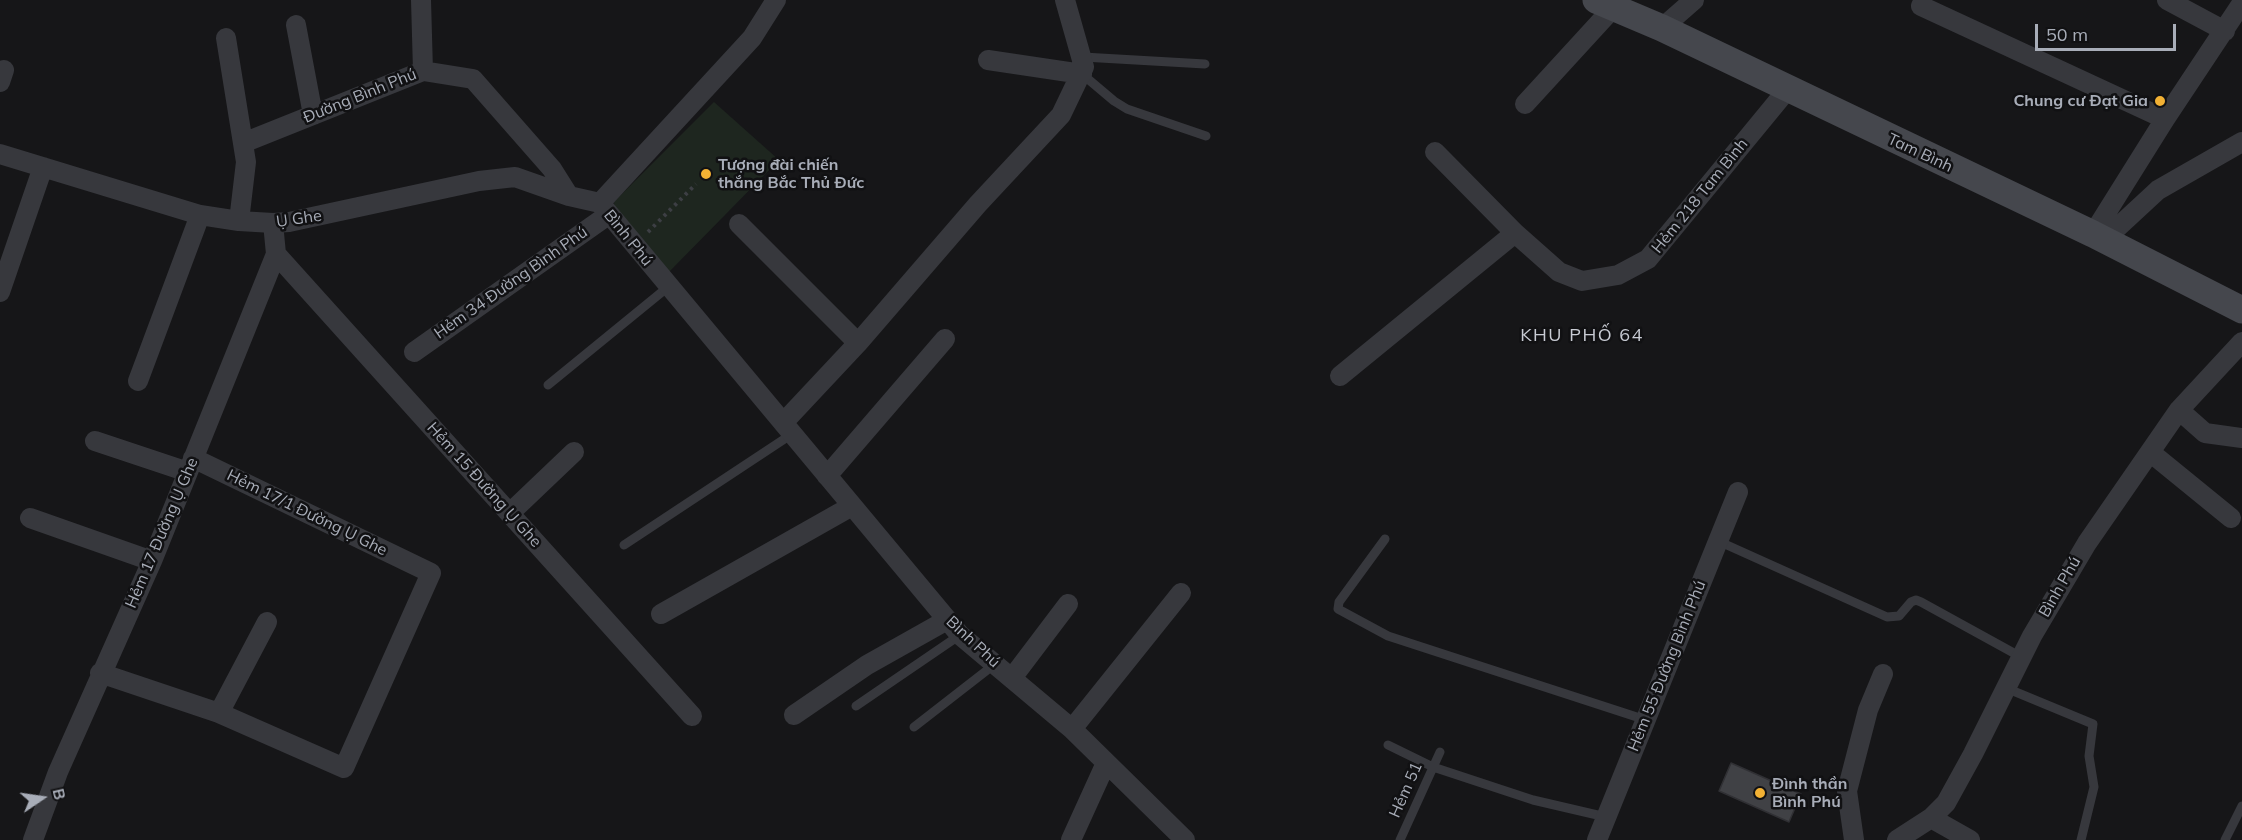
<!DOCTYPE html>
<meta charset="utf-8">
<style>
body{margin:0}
#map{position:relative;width:2242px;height:840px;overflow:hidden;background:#161618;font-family:Mulish,sans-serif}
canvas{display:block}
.north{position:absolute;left:12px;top:768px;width:60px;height:60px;-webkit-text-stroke:4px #111113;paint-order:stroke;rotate:77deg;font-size:16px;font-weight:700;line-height:24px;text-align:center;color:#a8adb8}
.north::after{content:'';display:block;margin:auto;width:21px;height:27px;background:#a8adb8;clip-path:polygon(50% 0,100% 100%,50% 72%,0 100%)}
.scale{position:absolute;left:2035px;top:24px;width:141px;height:27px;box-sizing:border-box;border:3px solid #a8adb8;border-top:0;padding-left:8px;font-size:18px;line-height:21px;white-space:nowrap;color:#a8adb8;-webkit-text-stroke:4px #111113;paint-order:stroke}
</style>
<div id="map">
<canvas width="2242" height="840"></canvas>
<div class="north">B</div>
<div class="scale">50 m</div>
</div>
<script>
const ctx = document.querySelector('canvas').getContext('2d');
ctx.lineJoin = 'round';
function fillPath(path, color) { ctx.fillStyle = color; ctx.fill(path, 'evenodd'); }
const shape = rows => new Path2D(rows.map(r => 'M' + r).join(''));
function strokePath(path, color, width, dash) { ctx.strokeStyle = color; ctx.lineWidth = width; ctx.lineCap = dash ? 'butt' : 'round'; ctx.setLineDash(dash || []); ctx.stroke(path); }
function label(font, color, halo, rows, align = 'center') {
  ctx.font = font + ' Mulish,sans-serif'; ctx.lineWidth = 5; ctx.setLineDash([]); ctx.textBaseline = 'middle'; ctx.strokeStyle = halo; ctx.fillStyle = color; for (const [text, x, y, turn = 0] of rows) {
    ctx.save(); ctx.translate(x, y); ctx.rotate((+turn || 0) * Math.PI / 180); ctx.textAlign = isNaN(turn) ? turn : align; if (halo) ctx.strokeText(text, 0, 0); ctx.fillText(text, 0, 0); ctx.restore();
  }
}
fillPath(shape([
 [714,102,779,160,669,272,615,211,614,202]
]), '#1e261f');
const building = shape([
 [1731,763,1801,794,1789,822,1719,791,1731,763]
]);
fillPath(building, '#404145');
strokePath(building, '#303034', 1.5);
strokePath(shape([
 [648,232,696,184]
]), '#3d3f44', 4, [3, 4.5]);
strokePath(shape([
 [1083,57,1205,64],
 [1082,74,1114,101,1127,109,1206,136],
 [548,385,668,287],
 [1385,539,1339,602,1338,609,1388,636,1646,720],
 [1718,541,1887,617,1899,616,1911,602,1916,600,1921,602,2021,657],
 [624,545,792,434],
 [2006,688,2093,724,2089,756,2094,787,2081,840],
 [856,706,960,635],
 [914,727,995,664],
 [1388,745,1433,767,1533,800,1606,817],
 [1400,840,1440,752],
 [2225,840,2242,806]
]), '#37383d', 9);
strokePath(shape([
 [421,0,423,71],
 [2167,0,2225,31],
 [1921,6,2165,119],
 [296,25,313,115],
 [1662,28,1694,0],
 [226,38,246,162,239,221],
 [988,60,1082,74],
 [0,82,4,70],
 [1525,104,1613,8],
 [243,143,423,71,473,79,552,169,569,196],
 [1435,152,1515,233],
 [0,154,200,215,239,221,273,223,289,222,479,181,515,177,569,196,600,203],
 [600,203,960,635,1072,729,1185,840],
 [600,203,752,38,776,0],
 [739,224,858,343],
 [2093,234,2165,119,2242,3],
 [2104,240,2158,190,2242,142],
 [276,254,692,716],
 [0,292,43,167],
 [414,352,608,215],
 [1340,376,1515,233,1559,272,1582,281,1618,275,1648,259,1787,90],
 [138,381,200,215],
 [2179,410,2205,433,2242,438],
 [783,423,858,343,978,204,1061,115,1084,67,1065,0],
 [95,441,188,472],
 [2150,452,2231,518],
 [827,476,945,339],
 [510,513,574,452],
 [30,518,152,561],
 [661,614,852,506],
 [100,673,219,713,344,768,431,573,193,458],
 [1012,678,1068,604],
 [219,713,267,622],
 [794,715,867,665,947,620],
 [1072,729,1181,593],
 [1931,818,1970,840],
 [33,840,58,772,152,561,276,254,273,223],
 [1071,840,1106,763],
 [1597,840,1738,492],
 [1854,840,1847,791,1868,710,1883,674],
 [1897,840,1931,818,1946,803,1973,754,2032,636,2087,543,2179,410,2242,342]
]), '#37383d', 20);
strokePath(shape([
 [1596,0,1662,28,2093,234,2242,310]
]), '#45474d', 27);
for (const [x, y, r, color] of [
 [2160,101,6,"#f2b134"],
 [706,174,6,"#f2b134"],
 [1760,793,6,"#f2b134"]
]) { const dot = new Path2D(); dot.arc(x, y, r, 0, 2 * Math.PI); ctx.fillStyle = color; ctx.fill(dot); strokePath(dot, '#111113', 2); }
label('16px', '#a8adb8', '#111113', [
 ["Đường Bình Phú",360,96,-22],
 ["Tam Bình",1920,153,25],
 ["Hẻm 218 Tam Bình",1700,196,-51],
 ["Ụ Ghe",299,219,-8],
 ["Bình Phú",628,238,51],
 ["Hẻm 34 Đường Bình Phú",511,283,-35],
 ["Hẻm 15 Đường Ụ Ghe",484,485,48],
 ["Hẻm 17/1 Đường Ụ Ghe",307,513,26],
 ["Hẻm 17 Đường Ụ Ghe",162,533,-67],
 ["Bình Phú",2060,587,-60],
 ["Bình Phú",973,642,43],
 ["Hẻm 55 Đường Bình Phú",1667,666,-68],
 ["Hẻm 51",1406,790,-66]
]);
label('bold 16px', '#a8adb8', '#111113', [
 ["Chung cư Đạt Gia",2148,101,"right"],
 ["Tượng đài chiến",718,165],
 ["thắng Bắc Thủ Đức",718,183],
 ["Đình thần",1772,784],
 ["Bình Phú",1772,802]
], 'left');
ctx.letterSpacing = '1.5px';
label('18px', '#c9ccd4', '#111113', [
 ["KHU PHỐ 64",1582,336]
]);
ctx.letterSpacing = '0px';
</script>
